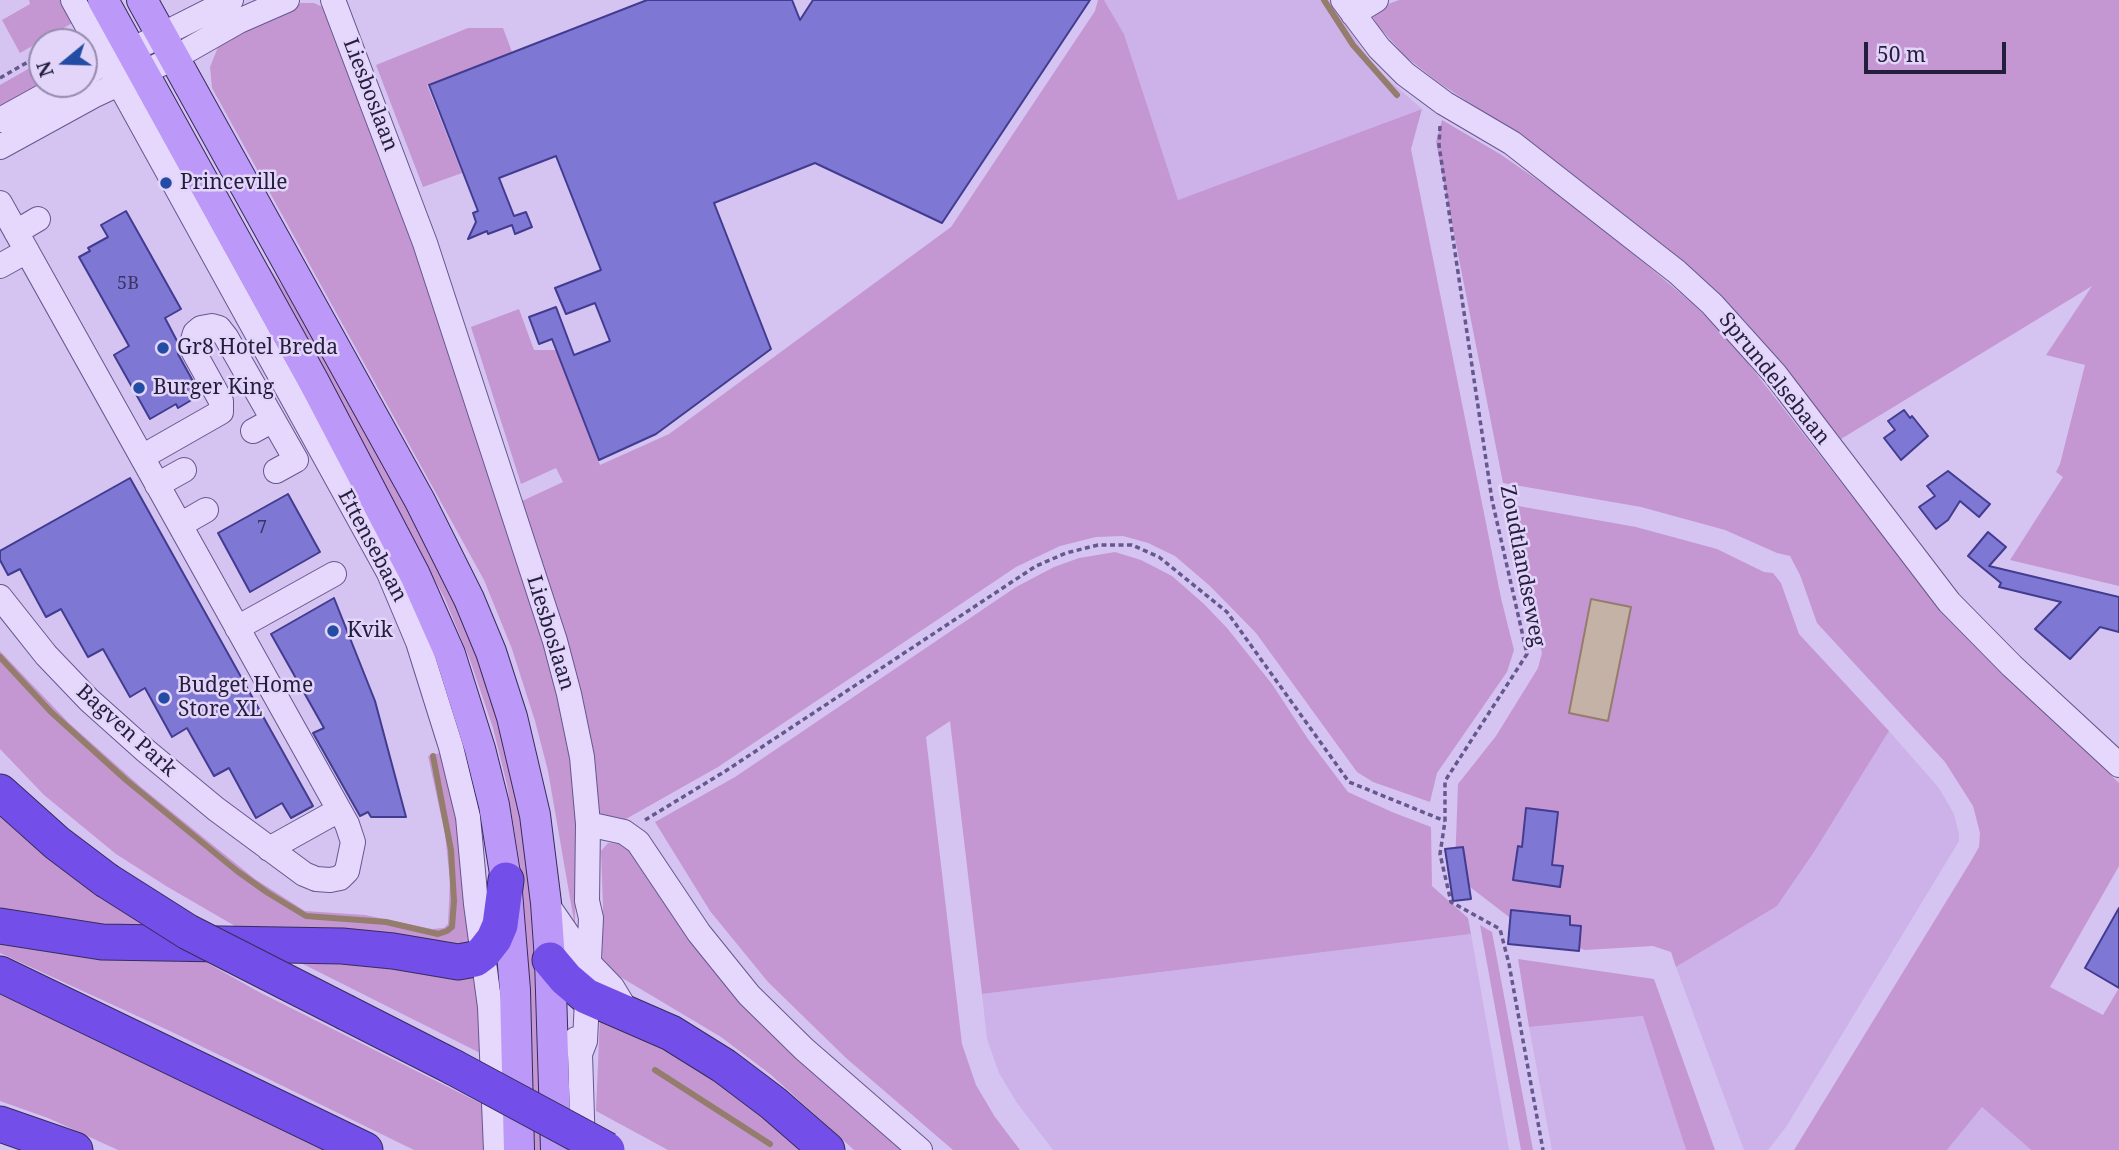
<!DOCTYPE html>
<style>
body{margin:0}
#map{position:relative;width:2119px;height:1150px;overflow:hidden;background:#d5c4f2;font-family:"Noto Serif",serif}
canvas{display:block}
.north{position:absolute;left:28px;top:28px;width:70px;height:70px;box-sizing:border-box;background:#e3d4f9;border:2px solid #968bae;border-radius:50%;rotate:251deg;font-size:19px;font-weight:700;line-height:28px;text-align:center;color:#231e3e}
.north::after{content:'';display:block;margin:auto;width:24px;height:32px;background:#234da4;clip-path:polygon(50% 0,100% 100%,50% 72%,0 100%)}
.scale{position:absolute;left:1864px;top:42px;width:142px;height:32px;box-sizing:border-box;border:4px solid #231e3e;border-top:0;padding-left:9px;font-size:21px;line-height:24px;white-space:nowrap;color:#231e3e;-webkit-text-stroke:5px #e3d4f9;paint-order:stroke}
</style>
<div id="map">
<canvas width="2119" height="1150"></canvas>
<div class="north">N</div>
<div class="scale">50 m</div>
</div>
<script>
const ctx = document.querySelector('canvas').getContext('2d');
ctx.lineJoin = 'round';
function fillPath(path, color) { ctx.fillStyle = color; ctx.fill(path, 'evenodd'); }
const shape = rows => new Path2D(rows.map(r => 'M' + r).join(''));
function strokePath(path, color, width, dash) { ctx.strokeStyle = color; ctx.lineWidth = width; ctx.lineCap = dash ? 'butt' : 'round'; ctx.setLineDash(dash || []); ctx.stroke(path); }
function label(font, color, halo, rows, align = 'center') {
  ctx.font = font + ' "Noto Serif",serif'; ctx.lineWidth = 5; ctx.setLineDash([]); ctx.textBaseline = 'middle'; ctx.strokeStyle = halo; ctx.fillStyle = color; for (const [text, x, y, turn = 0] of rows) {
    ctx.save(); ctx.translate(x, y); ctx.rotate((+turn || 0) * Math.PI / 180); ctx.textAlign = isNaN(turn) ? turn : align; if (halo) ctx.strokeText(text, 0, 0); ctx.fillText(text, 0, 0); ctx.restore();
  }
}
fillPath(shape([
 [1104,0,1329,0,1374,67,1422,109,1178,200,1124,34],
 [1889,731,1939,788,1954,814,1959,834,1959,841,1786,1127,1768,1150,1744,1150,1676,967,1777,906,1814,852],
 [1471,934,1509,1150,1053,1150,1017,1103,999,1073,987,1039,982,994],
 [1644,1016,1686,1150,1552,1150,1529,1027],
 [1982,1107,2031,1150,1947,1150]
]), '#cdb1e9');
fillPath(shape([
 [29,0,64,0,76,21,20,53,2,20,30,4],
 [1098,0,1104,0,1124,34,1178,200,1422,109,1411,149,1501,598,1514,650,1507,672,1437,773,1430,802,1373,782,1357,772,1256,633,1210,586,1175,556,1148,543,1123,536,1096,537,1060,546,1016,567,718,767,626,819,604,819,596,812,570,652,522,501,563,482,556,468,521,484,471,327,519,309,534,350,556,350,600,465,669,434,951,227,1095,11],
 [1399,0,2119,0,2119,586,2010,560,2063,477,2056,472,2060,464,2085,365,2046,355,2092,286,1841,439,1746,322,1704,281,1571,174,1522,138,1438,82,1406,57,1379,27,1369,11],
 [301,3,314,3,325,8,411,224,557,687,569,742,577,801,575,927,548,771,535,721,512,649,484,580,212,88,210,67,218,47,236,32],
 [468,28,503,28,512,52,427,85,462,173,423,187,376,65],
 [42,61,42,84,0,108,0,85],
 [1442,120,1500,154,1581,210,1692,303,1730,340,1918,581,1968,635,2119,783,2119,866,2050,987,2103,1015,2119,988,2119,1150,2031,1150,1982,1107,1947,1150,1794,1150,1971,861,1979,847,1980,833,1973,806,1945,762,1817,623,1800,575,1790,556,1777,553,1725,530,1641,507,1503,483,1436,142],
 [269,267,324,348,436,554,482,657,529,842,545,1150,530,1150,520,865,507,785,493,728,470,660,445,599,265,270],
 [1507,504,1636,527,1717,549,1764,572,1773,573,1781,583,1799,634,1889,731,1814,852,1777,906,1676,967,1671,952,1653,946,1585,950,1548,938,1514,932,1509,917,1461,880,1455,866,1458,784,1496,736,1538,668,1542,653,1523,581],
 [1115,552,1141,560,1172,576,1204,604,1227,628,1272,684,1308,739,1348,792,1392,812,1431,827,1432,886,1468,918,1471,934,982,994,950,721,926,737,962,1044,976,1085,995,1117,1020,1150,953,1150,846,1058,768,982,710,911,655,822,735,777,1016,587,1054,567,1079,558],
 [0,651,69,723,141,787,255,879,305,911,365,915,432,929,444,928,448,924,450,881,445,834,428,756,447,751,474,940,458,946,247,933,166,886,116,854,44,795,0,749],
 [0,813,35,846,95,894,155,933,0,913],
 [608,843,624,844,643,870,904,1150,854,1150,770,1074,721,1037,602,966,603,906,601,851],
 [1480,925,1492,932,1533,1150,1521,1150],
 [0,932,186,951,259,992,490,1108,490,1150,414,1150,172,1032,0,953],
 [287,956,481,969,488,1057],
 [1518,959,1654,979,1715,1150,1686,1150,1643,1016,1529,1027],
 [0,990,332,1150,118,1150,48,1118,0,1101],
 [600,1016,697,1064,812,1150,668,1150,596,1111]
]), '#c597d2');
const water = shape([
 [1591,599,1631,607,1608,721,1569,713,1591,599]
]);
fillPath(water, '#c5b2a6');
strokePath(water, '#947d6c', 2);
strokePath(shape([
 [1324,0,1353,45,1397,95],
 [0,657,51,712,126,780,237,871,268,893,306,916,386,922,438,934,447,931,452,927,454,901,451,850,433,756],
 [655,1070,770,1144]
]), '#947d6c', 6);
const building = shape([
 [647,0,792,0,800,20,813,0,1090,0,942,223,815,163,714,203,771,349,656,434,599,460,552,339,539,344,529,317,556,307,574,355,610,341,595,303,566,314,555,288,601,270,556,156,499,178,514,216,526,212,532,227,515,234,512,225,488,234,487,231,468,239,476,222,473,213,478,211,429,85,647,0],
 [126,211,181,309,165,318,177,341,178,354,199,392,193,395,195,398,178,408,176,404,150,419,114,355,129,346,79,257,90,251,88,248,108,237,101,225,126,211],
 [1904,410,1910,418,1912,416,1928,436,1901,460,1884,438,1895,430,1888,421,1904,410],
 [1948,471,1990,504,1979,517,1960,501,1948,520,1936,529,1919,507,1935,496,1927,486,1948,471],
 [130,478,313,806,291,818,282,803,256,818,229,768,214,776,187,728,172,737,145,688,130,697,103,649,88,657,61,609,46,617,20,569,8,575,0,560,0,551,130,478],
 [288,494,320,552,250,592,218,533,288,494],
 [1988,532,2006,547,1989,566,2119,597,2119,632,2100,627,2070,659,2035,629,2061,602,1999,587,2001,583,1968,556,1988,532],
 [334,598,375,701,406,817,371,817,368,812,360,816,313,733,324,728,271,634,334,598],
 [1526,808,1558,812,1552,865,1563,866,1560,887,1513,880,1518,846,1522,847,1526,808],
 [1463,847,1471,899,1453,901,1445,849,1463,847],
 [2119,908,2119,988,2085,968,2119,908],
 [1511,910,1570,916,1570,925,1581,926,1579,951,1508,944,1511,910]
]);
fillPath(building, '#7f77d4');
strokePath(building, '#423c90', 2);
const minor = shape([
 [73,0,389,573,418,642,451,747,468,817,476,904,490,1007,496,1150],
 [333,0,425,243,555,641,569,694,582,757,588,824,587,901,591,918,585,1041,580,1054],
 [1343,0,1379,48,1405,74,1444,103,1512,143,1677,272,1712,304,1775,374,1949,602,2012,666,2119,765],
 [1353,14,1376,0],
 [84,74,231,0],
 [0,120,65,84],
 [0,147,93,96,174,58,239,21,287,0],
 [0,203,347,824,353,842,347,871,340,878,330,880,316,879,304,874,216,809,146,751,89,700,46,655,0,597],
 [16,232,38,219],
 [0,266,27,251],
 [253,431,273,420],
 [142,457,221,412,221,401,191,347,195,333,201,328,212,326,219,328,226,337,296,460,276,471],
 [157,485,184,470],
 [180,525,206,510],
 [237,628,334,574],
 [588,824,624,832,638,842,699,933,749,995,804,1049,920,1150],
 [269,849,339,810],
 [546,903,584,958,612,987,629,1015],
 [576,1039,580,1054,583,1149]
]);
const major = shape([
 [103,0,313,380,415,575,450,654,480,749,494,805,506,880,515,990,519,1150],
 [142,0,420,501,469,599,491,652,512,717,535,815,546,903,550,960,556,1150]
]);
const highway = shape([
 [0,792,57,843,106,880],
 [0,926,102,942,342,946,393,951,458,962,475,959,483,953,494,939,500,925,506,880],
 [550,960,566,979,586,996,671,1033,724,1066,773,1103,827,1150],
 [0,974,365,1150],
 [347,1013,453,1067],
 [0,1124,75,1150]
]);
strokePath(minor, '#64588f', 26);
strokePath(major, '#342d5c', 32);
strokePath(highway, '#342d5c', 37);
strokePath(shape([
 [63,42,71,37],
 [0,78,42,54],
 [1440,126,1439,145,1492,500,1527,654,1445,781,1445,821,1440,854,1451,902,1500,929,1509,964,1543,1150],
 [645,820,724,772,1036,566,1066,553,1098,545,1132,545,1159,557,1227,612,1349,782,1445,821]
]), '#64588f', 3.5, [5, 3.5]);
strokePath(minor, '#e6d8fc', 24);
strokePath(major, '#bc99f8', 30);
strokePath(highway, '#734ee8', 35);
const highwayBridge = shape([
 [106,880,188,932,347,1013],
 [453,1067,607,1150]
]);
strokePath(highwayBridge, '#342d5c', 37, []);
strokePath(highwayBridge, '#734ee8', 35);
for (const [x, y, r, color] of [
 [166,183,7,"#234da4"],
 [163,348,7,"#234da4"],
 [139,388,7,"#234da4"],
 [333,631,7,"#234da4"],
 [164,698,7,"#234da4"]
]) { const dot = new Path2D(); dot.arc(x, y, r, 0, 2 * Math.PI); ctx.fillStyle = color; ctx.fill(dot); strokePath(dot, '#e3d4f9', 2.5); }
label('18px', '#3a3464', null, [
 ["5B",128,284],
 ["7",262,528]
]);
label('21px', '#231e3e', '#e3d4f9', [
 ["Liesboslaan",370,95,69],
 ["Sprundelsebaan",1774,379,51],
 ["Ettensebaan",372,546,62],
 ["Zoudtlandseweg",1522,566,79],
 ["Liesboslaan",550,633,73],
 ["Bagven Park",126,731,42]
]);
label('21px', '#231e3e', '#e3d4f9', [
 ["Princeville",180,183],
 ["Gr8 Hotel Breda",177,348],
 ["Burger King",153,388],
 ["Kvik",347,631],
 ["Budget Home",178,686],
 ["Store XL",178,710]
], 'left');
</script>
